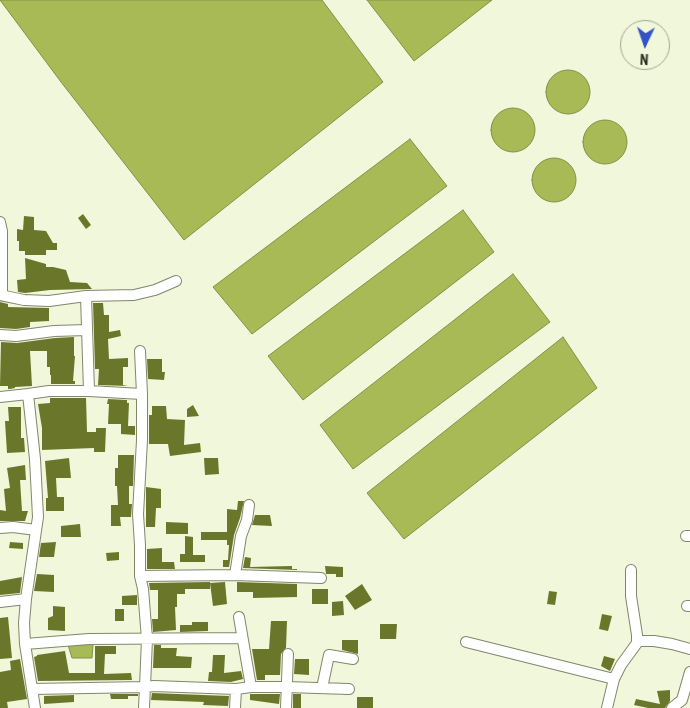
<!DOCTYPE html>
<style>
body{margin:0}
#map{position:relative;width:690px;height:708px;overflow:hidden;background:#f0f7da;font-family:"Roboto Condensed",sans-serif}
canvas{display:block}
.north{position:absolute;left:620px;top:20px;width:50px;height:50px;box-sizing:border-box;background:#f0f7da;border:1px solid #a1a791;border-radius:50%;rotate:183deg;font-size:14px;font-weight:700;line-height:20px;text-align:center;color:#2b2e23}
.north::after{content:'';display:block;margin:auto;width:18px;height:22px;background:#3453c4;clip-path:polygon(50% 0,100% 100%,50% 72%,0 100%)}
</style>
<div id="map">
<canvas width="690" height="708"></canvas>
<div class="north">N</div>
</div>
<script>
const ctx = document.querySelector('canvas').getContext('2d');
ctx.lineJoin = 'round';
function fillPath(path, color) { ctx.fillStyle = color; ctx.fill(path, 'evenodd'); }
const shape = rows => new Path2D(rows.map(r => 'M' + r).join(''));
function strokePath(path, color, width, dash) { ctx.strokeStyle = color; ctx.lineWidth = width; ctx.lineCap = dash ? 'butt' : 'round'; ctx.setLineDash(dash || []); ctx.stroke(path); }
const water = shape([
 [0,0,322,0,383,82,184,240,61,82,0,0],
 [367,0,492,0,414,61,367,0],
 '546 92a22 22 0 1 1 44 0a22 22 0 1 1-44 0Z',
 '491 130a22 22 0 1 1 44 0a22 22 0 1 1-44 0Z',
 '583 142a22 22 0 1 1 44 0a22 22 0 1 1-44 0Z',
 [410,139,447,186,252,334,213,287,410,139],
 '532 180a22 22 0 1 1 44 0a22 22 0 1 1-44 0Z',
 [463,210,494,252,303,400,268,356,463,210],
 [513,274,550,322,353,469,320,425,513,274],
 [563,337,597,388,404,539,367,493,563,337],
 [92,643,93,645,92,658,72,658,68,645,92,643]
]);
fillPath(water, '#a8ba56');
strokePath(water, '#829047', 1);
fillPath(shape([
 [83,214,91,225,86,229,78,218],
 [24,216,34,217,34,230,46,231,53,243,57,243,57,250,46,250,46,255,25,255,25,251,19,251,19,241,17,241,17,229,23,230],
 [25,258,46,264,46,267,53,267,66,270,70,282,87,283,92,289,50,290,25,293,18,292,17,280,26,279],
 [0,302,8,304,8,307,49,308,49,321,30,322,30,327,16,329,0,328],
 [93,303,103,303,104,315,109,315,109,332,120,330,121,336,108,339,109,359,128,358,128,367,123,367,123,385,128,386,98,385,99,369,95,369],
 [74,337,74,356,75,356,73,381,75,381,75,384,51,384,51,375,50,375,50,367,47,367,47,351,30,351,32,386,15,387,15,388,10,389,8,389,8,386,0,386,1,342,17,343,55,338],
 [147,359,162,359,162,372,165,372,164,380,148,379],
 [50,398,86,398,87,432,96,432,96,428,106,428,105,452,94,452,94,448,42,450,42,428,38,404,50,403],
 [108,399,127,400,127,403,129,403,128,426,135,426,135,435,121,434,121,424,108,424,109,404,107,404],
 [193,405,199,416,187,417,187,409],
 [152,406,166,406,167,419,185,420,184,445,200,443,201,452,170,456,168,444,149,444,149,415,152,415],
 [8,407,21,407,21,438,24,438,25,452,7,453,5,421,9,421],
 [118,455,134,455,133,486,129,486,129,504,132,504,131,517,120,517,121,526,111,526,111,505,118,505,117,486,115,486,115,468,118,468],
 [69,458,71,478,56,478,57,497,64,497,64,511,46,511,46,498,48,498,45,461],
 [204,458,218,458,219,474,205,475],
 [25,465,26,480,20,480,22,511,28,511,25,521,0,521,0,510,6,511,4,489,10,488,7,468],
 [146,487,161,489,161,508,156,508,155,527,146,527],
 [238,501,244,501,240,518,234,535,229,567,223,567,223,560,228,560,229,545,227,545,227,540,201,540,201,532,227,532,227,509,237,510],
 [255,515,270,515,272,526,252,525],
 [166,522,188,523,188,534,166,534],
 [80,524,81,537,61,537,61,526],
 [185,536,193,537,193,555,205,555,205,562,180,562,180,554,185,554],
 [10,542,23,543,23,549,9,548],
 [56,542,54,557,39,557,41,543],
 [162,548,162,562,174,562,175,569,147,569,147,549],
 [119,552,119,560,107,561,106,553],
 [245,557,251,558,250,567,292,566,292,569,297,569,297,570,243,568],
 [325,566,343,567,343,577,336,577,336,574,326,574],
 [37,574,54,575,54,592,34,591],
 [22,577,20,593,0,595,0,581],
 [210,582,210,589,185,589,185,594,177,594,177,607,175,607,176,630,153,632,152,619,158,619,158,590,150,590,149,583],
 [225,582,227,604,213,606,210,583],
 [237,582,297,584,297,597,253,598,253,592,237,592],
 [362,584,372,600,355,610,345,596],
 [312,589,328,589,328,604,312,604],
 [549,591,557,592,555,605,547,604],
 [137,595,137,605,122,605,122,596],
 [343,601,344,615,332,616,332,602],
 [53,606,65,607,65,631,48,630,48,618,53,616],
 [115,609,124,609,124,621,115,621],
 [602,614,612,616,608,631,599,629],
 [8,617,12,658,0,659,0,618],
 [271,621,287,621,286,648,281,654,280,675,265,675,265,680,257,680,252,649,269,649],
 [192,622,208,622,208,631,180,632,180,625,192,625],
 [380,624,397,624,396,639,380,639],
 [342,640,358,640,358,654,342,650],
 [154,645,161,645,161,648,177,648,176,656,192,657,191,668,153,668],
 [95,646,116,646,116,654,105,654,104,674,131,673,132,680,38,681,34,657,37,656,37,655,65,651,69,673,95,673],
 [213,655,225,655,224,673,241,671,243,679,231,682,208,681,209,672,212,672],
 [604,656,615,659,610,671,601,666],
 [20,659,27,699,7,702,8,708,0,708,0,672,11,670,10,661],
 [295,659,309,659,309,675,294,674],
 [670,690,670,701,665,708,648,708,634,705,636,699,660,704,657,691],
 [152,693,229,696,228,706,203,705,204,702,151,700],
 [110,694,138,694,138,696,128,696,128,699,111,699],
 [250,694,280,694,279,704,250,700],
 [293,694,301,694,301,708,293,708],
 [74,695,74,702,44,704,44,696],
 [357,697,373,697,373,708,357,708]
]), '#6a772a');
const minor = shape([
 [0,222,2,231,2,295],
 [0,295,24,300,49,301,86,296,134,295,155,290,176,281],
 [86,296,89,391,142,394],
 [0,335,16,336,54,331,87,330],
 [28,394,49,391,89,391],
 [0,397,28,394,35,459,38,517,26,599,24,623,25,644,35,708],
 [0,528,13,527,36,530],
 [686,536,690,536],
 [631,570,631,596,637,635,637,643],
 [235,575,241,536,247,520,249,505],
 [140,576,235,575,321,578],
 [0,602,26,599],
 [687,606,690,606],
 [239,617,251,687],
 [466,642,614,679],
 [25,644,89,639,242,638],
 [322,688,329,655,353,659],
 [32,689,145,687,147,639,143,589,140,576,140,545,138,514,142,440,142,394,140,351],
 [144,708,145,687,154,686,236,689,251,687,286,687,349,689],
 [235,708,236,689],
 [286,708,288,654],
 [607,708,614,679,621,665,637,643,639,641,654,641,672,644,690,649],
 [672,708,682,700,690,672]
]);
strokePath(minor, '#81866d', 12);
strokePath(minor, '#fff', 10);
</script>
